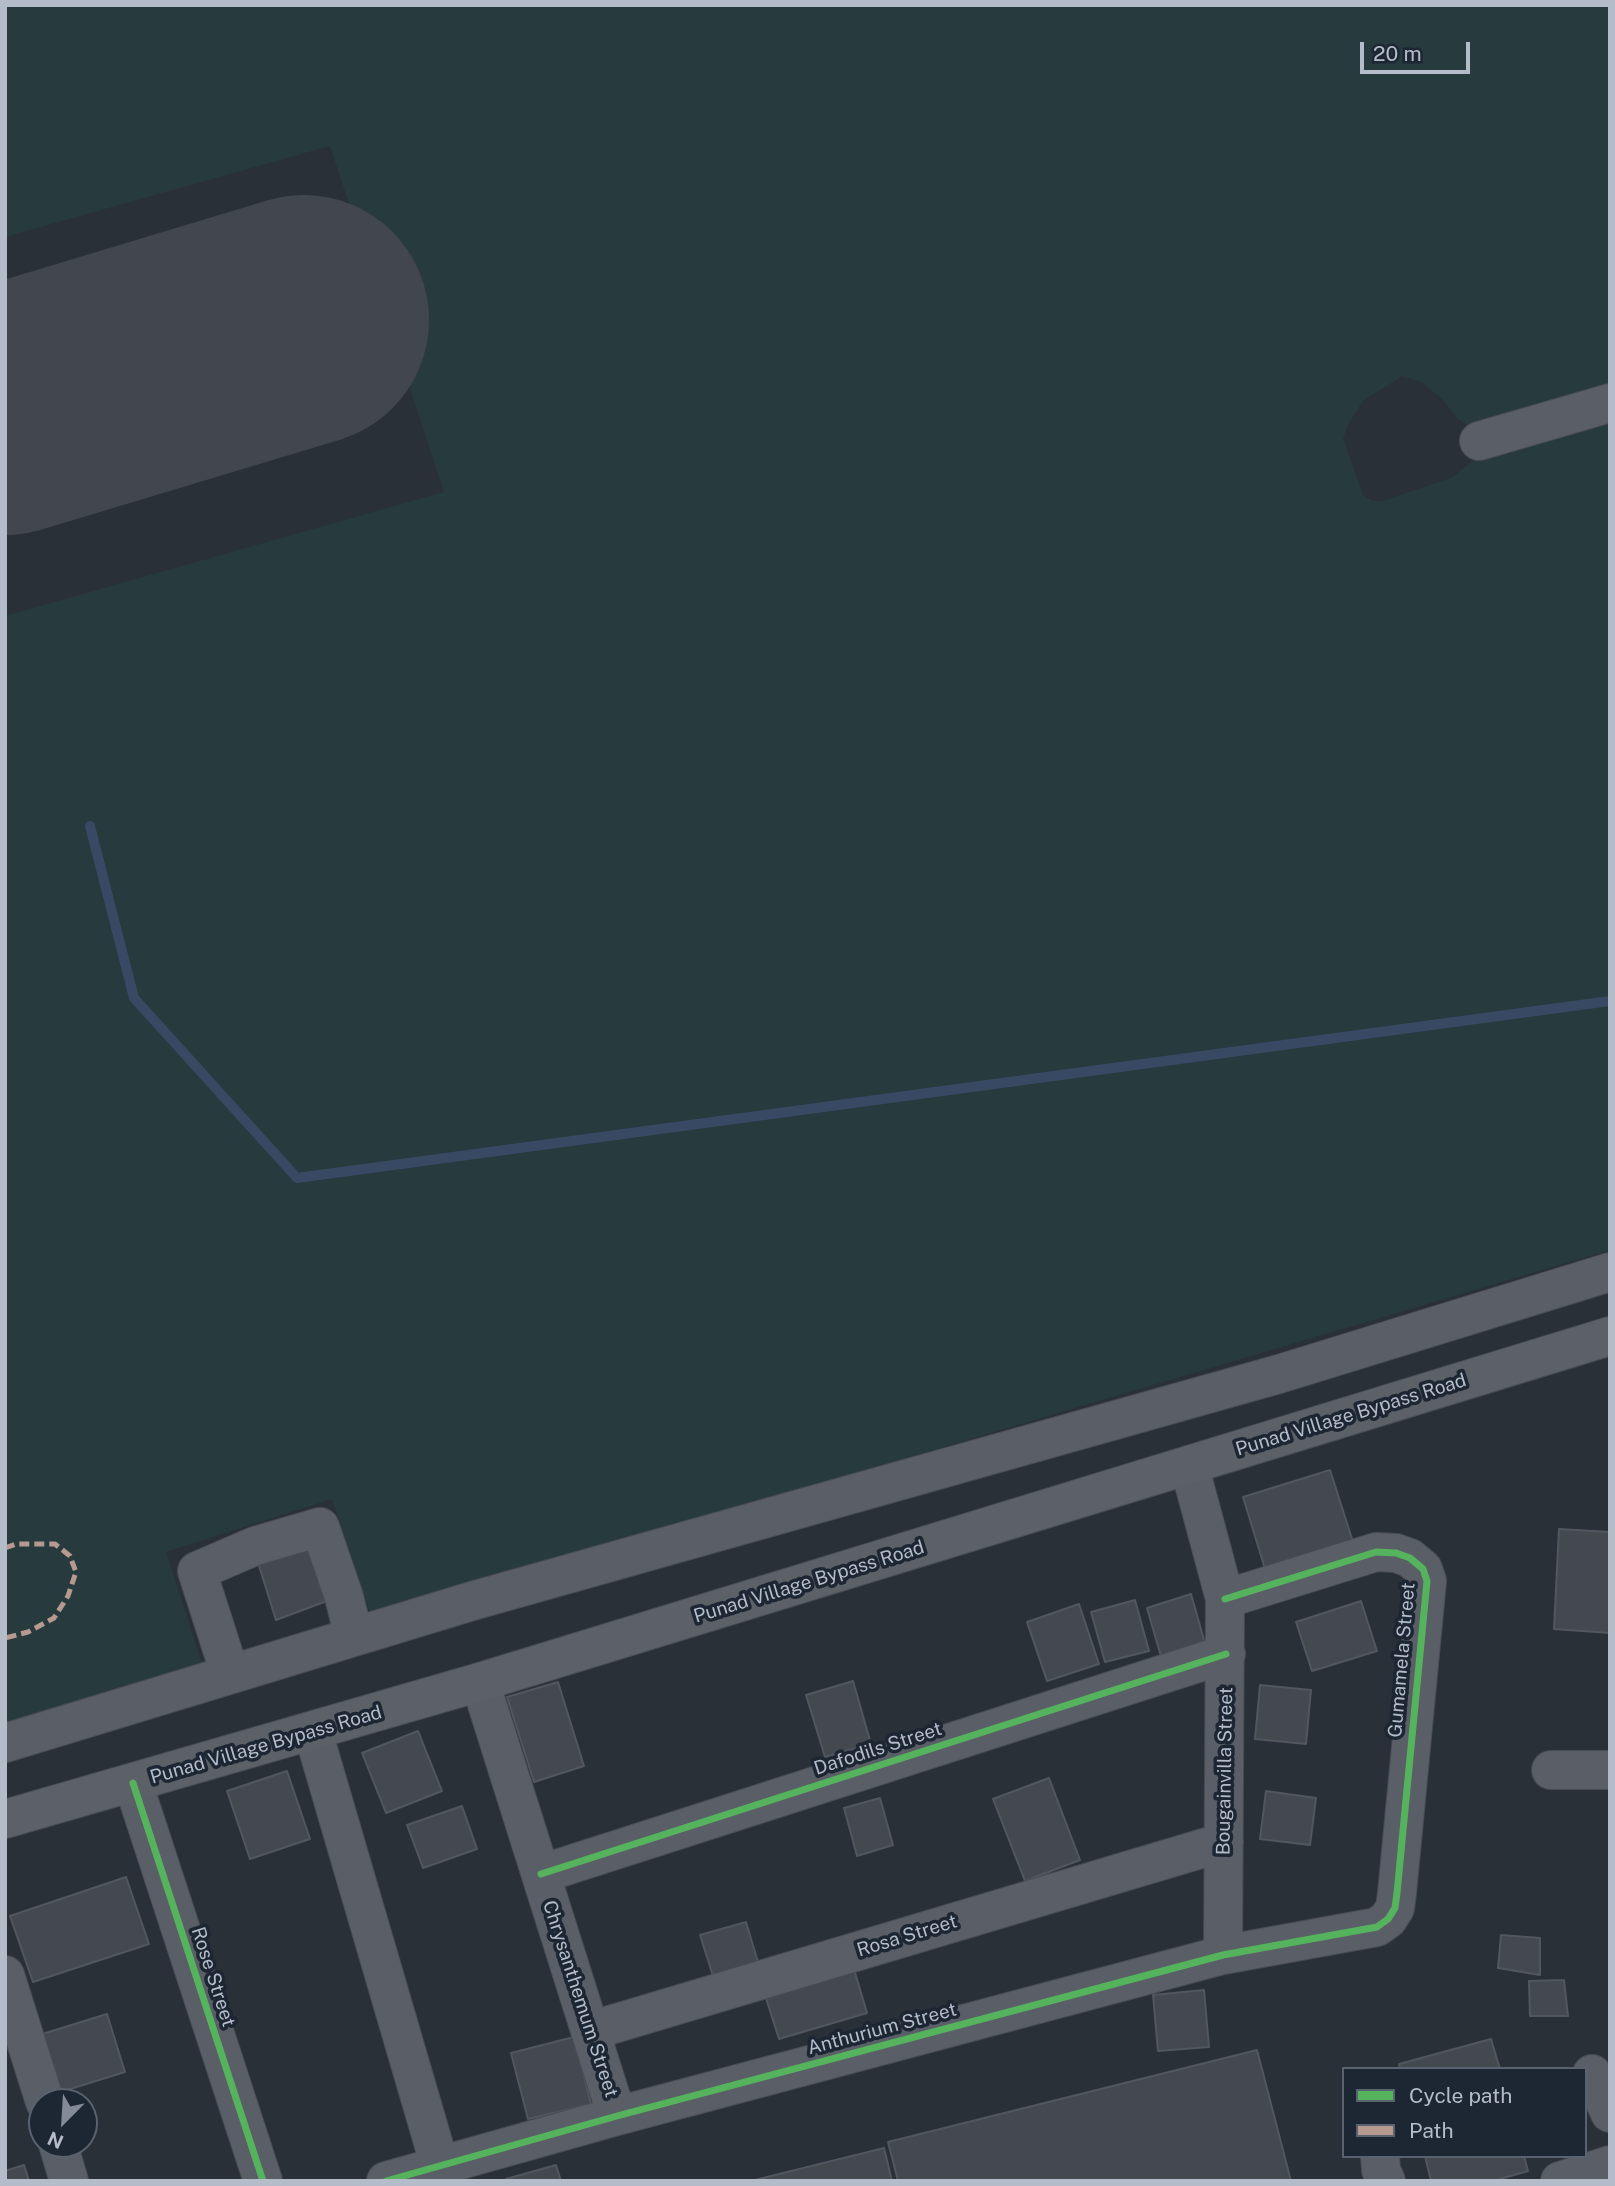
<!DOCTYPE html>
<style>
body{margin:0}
#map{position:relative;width:1615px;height:2186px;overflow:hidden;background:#2a3038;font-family:"Public Sans",sans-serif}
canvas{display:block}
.frame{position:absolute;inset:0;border:7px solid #b4bcc9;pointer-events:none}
.legend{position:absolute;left:1342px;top:2067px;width:245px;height:91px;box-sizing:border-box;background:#1d2633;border:2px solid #59626f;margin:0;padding:9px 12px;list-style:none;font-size:21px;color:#b4bcc9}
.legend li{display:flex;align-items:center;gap:14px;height:35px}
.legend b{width:35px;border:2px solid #59626f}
.north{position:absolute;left:28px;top:2088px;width:70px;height:70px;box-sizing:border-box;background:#1d2633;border:2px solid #59626f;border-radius:50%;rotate:204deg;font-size:19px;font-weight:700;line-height:28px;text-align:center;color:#b4bcc9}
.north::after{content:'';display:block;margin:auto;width:24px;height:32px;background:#848b96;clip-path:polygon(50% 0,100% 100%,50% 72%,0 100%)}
.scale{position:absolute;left:1360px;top:42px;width:110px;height:32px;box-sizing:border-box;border:4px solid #b4bcc9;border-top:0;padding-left:9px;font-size:21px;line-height:24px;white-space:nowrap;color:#b4bcc9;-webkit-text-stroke:5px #1d2633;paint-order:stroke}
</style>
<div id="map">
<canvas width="1615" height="2186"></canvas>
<div class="frame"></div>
<ul class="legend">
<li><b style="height:9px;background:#56b35d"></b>Cycle path</li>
<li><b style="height:9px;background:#b69a8f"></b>Path</li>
</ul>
<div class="north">N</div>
<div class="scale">20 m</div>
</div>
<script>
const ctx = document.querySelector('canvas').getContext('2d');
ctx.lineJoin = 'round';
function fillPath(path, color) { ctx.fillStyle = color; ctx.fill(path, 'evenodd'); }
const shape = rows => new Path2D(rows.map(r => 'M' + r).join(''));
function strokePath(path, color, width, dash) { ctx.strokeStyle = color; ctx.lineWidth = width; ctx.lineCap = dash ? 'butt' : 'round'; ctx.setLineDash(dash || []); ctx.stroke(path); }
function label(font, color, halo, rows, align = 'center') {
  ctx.font = font + ' "Public Sans",sans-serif'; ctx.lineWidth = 7; ctx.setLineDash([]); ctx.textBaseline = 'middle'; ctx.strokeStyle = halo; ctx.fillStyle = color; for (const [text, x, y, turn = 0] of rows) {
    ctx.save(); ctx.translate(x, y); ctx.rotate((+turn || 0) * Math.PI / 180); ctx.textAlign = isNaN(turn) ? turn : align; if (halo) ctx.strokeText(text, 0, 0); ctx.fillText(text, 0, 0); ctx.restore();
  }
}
fillPath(shape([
 [5,5,1610,5,1610,387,1474,428,1458,419,1442,399,1421,382,1402,376,1363,401,1350,421,1343,438,1363,495,1373,501,1383,501,1451,478,1483,453,1610,417,1610,1250,371,1616,332,1499,166,1552,204,1669,5,1729,5,616,444,492,330,146,5,237]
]), '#273a3e');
strokePath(shape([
 [90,826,134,998,297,1178,1610,1001]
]), '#384963', 10);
strokePath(shape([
 [5,410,304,320]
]), '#42464e', 250);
const building = shape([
 [1330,1470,1354,1545,1266,1572,1243,1497,1330,1470],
 [1559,1529,1610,1532,1610,1633,1554,1629,1559,1529],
 [314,1534,335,1598,276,1620,255,1553,314,1534],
 [1191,1594,1206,1647,1162,1660,1147,1608,1191,1594],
 [1135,1600,1149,1651,1105,1662,1091,1612,1135,1600],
 [1361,1601,1377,1651,1312,1671,1296,1622,1361,1601],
 [1079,1604,1099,1664,1047,1681,1027,1622,1079,1604],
 [853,1681,871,1744,825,1757,806,1695,853,1681],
 [558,1682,584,1766,534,1782,507,1697,558,1682],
 [1260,1685,1311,1690,1306,1744,1255,1739,1260,1685],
 [418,1731,442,1791,386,1813,362,1753,418,1731],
 [287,1771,310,1839,250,1859,227,1791,287,1771],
 [1049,1778,1080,1860,1025,1881,993,1799,1049,1778],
 [1266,1791,1316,1798,1310,1845,1260,1839,1266,1791],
 [880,1798,893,1845,857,1856,844,1808,880,1798],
 [462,1806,477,1849,423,1868,407,1825,462,1806],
 [126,1877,149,1944,33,1982,10,1916,126,1877],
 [746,1922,758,1962,713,1976,700,1935,746,1922],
 [1501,1935,1540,1938,1540,1975,1498,1968,1501,1935],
 [854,1969,867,2013,779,2039,765,1995,854,1969],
 [1564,1980,1568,2016,1530,2016,1529,1981,1564,1980],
 [1204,1990,1209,2047,1158,2051,1153,1995,1204,1990],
 [107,2014,125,2072,54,2094,36,2036,107,2014],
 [574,2037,591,2104,528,2119,511,2053,574,2037],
 [1491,2039,1500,2069,1400,2069,1399,2064,1491,2039],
 [1257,2050,1291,2181,898,2181,888,2142,1257,2050],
 [884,2148,892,2181,751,2181,884,2148],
 [1425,2156,1524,2156,1528,2171,1493,2181,1431,2181,1425,2156],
 [24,2165,29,2181,5,2181,5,2171,24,2165],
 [556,2165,561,2181,507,2181,506,2179,556,2165]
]);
fillPath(building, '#444950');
strokePath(building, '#52575f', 2);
const minor = shape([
 [1479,441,1610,403],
 [1189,1465,1225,1599,1223,1955],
 [230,1674,197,1571,255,1546,320,1527,344,1597,354,1637],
 [480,1682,617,2116],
 [313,1732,440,2166],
 [5,1743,472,1601,1279,1374,1610,1272],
 [1551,1770,1610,1770],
 [133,1783,263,2181],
 [541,1874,1226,1654],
 [5,1975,45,2102],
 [590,2031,1224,1842],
 [1592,2074,1610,2113],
 [58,2144,69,2181],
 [1380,2156,1381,2170,1386,2181],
 [386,2181,617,2116,1223,1955,1377,1927,1388,1919,1395,1908,1397,1893,1427,1581,1423,1569,1410,1558,1396,1553,1376,1552,1225,1599],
 [1560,2181,1610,2165]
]);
const major = shape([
 [5,1819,480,1682,1610,1336]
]);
strokePath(minor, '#484c53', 40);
strokePath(major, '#484c55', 40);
strokePath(minor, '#5a5e66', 38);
strokePath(major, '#5c6168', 38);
strokePath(shape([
 [5,1548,16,1544,55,1544,70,1556,76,1572,68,1596,54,1618,28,1632,5,1638]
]), '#b69a8f', 5, [10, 5]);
strokePath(shape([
 [133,1783,263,2181],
 [541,1874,1226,1654],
 [386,2181,617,2116,1223,1955,1377,1927,1388,1919,1395,1908,1397,1893,1427,1581,1423,1569,1410,1558,1396,1553,1376,1552,1225,1599]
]), '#56b35d', 7);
label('19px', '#b4bcc9', '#1d2633', [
 ["Punad Village Bypass Road",1351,1415,-17],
 ["Punad Village Bypass Road",809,1582,-17],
 ["Gumamela Street",1402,1660,-85],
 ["Punad Village Bypass Road",266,1745,-16],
 ["Dafodils Street",878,1749,-18],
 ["Bougainvilla Street",1225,1771,-89],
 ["Rosa Street",907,1936,-17],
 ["Rose Street",213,1977,72],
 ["Chrysanthemum Street",580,1999,72],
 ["Anthurium Street",882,2029,-15]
]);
</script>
